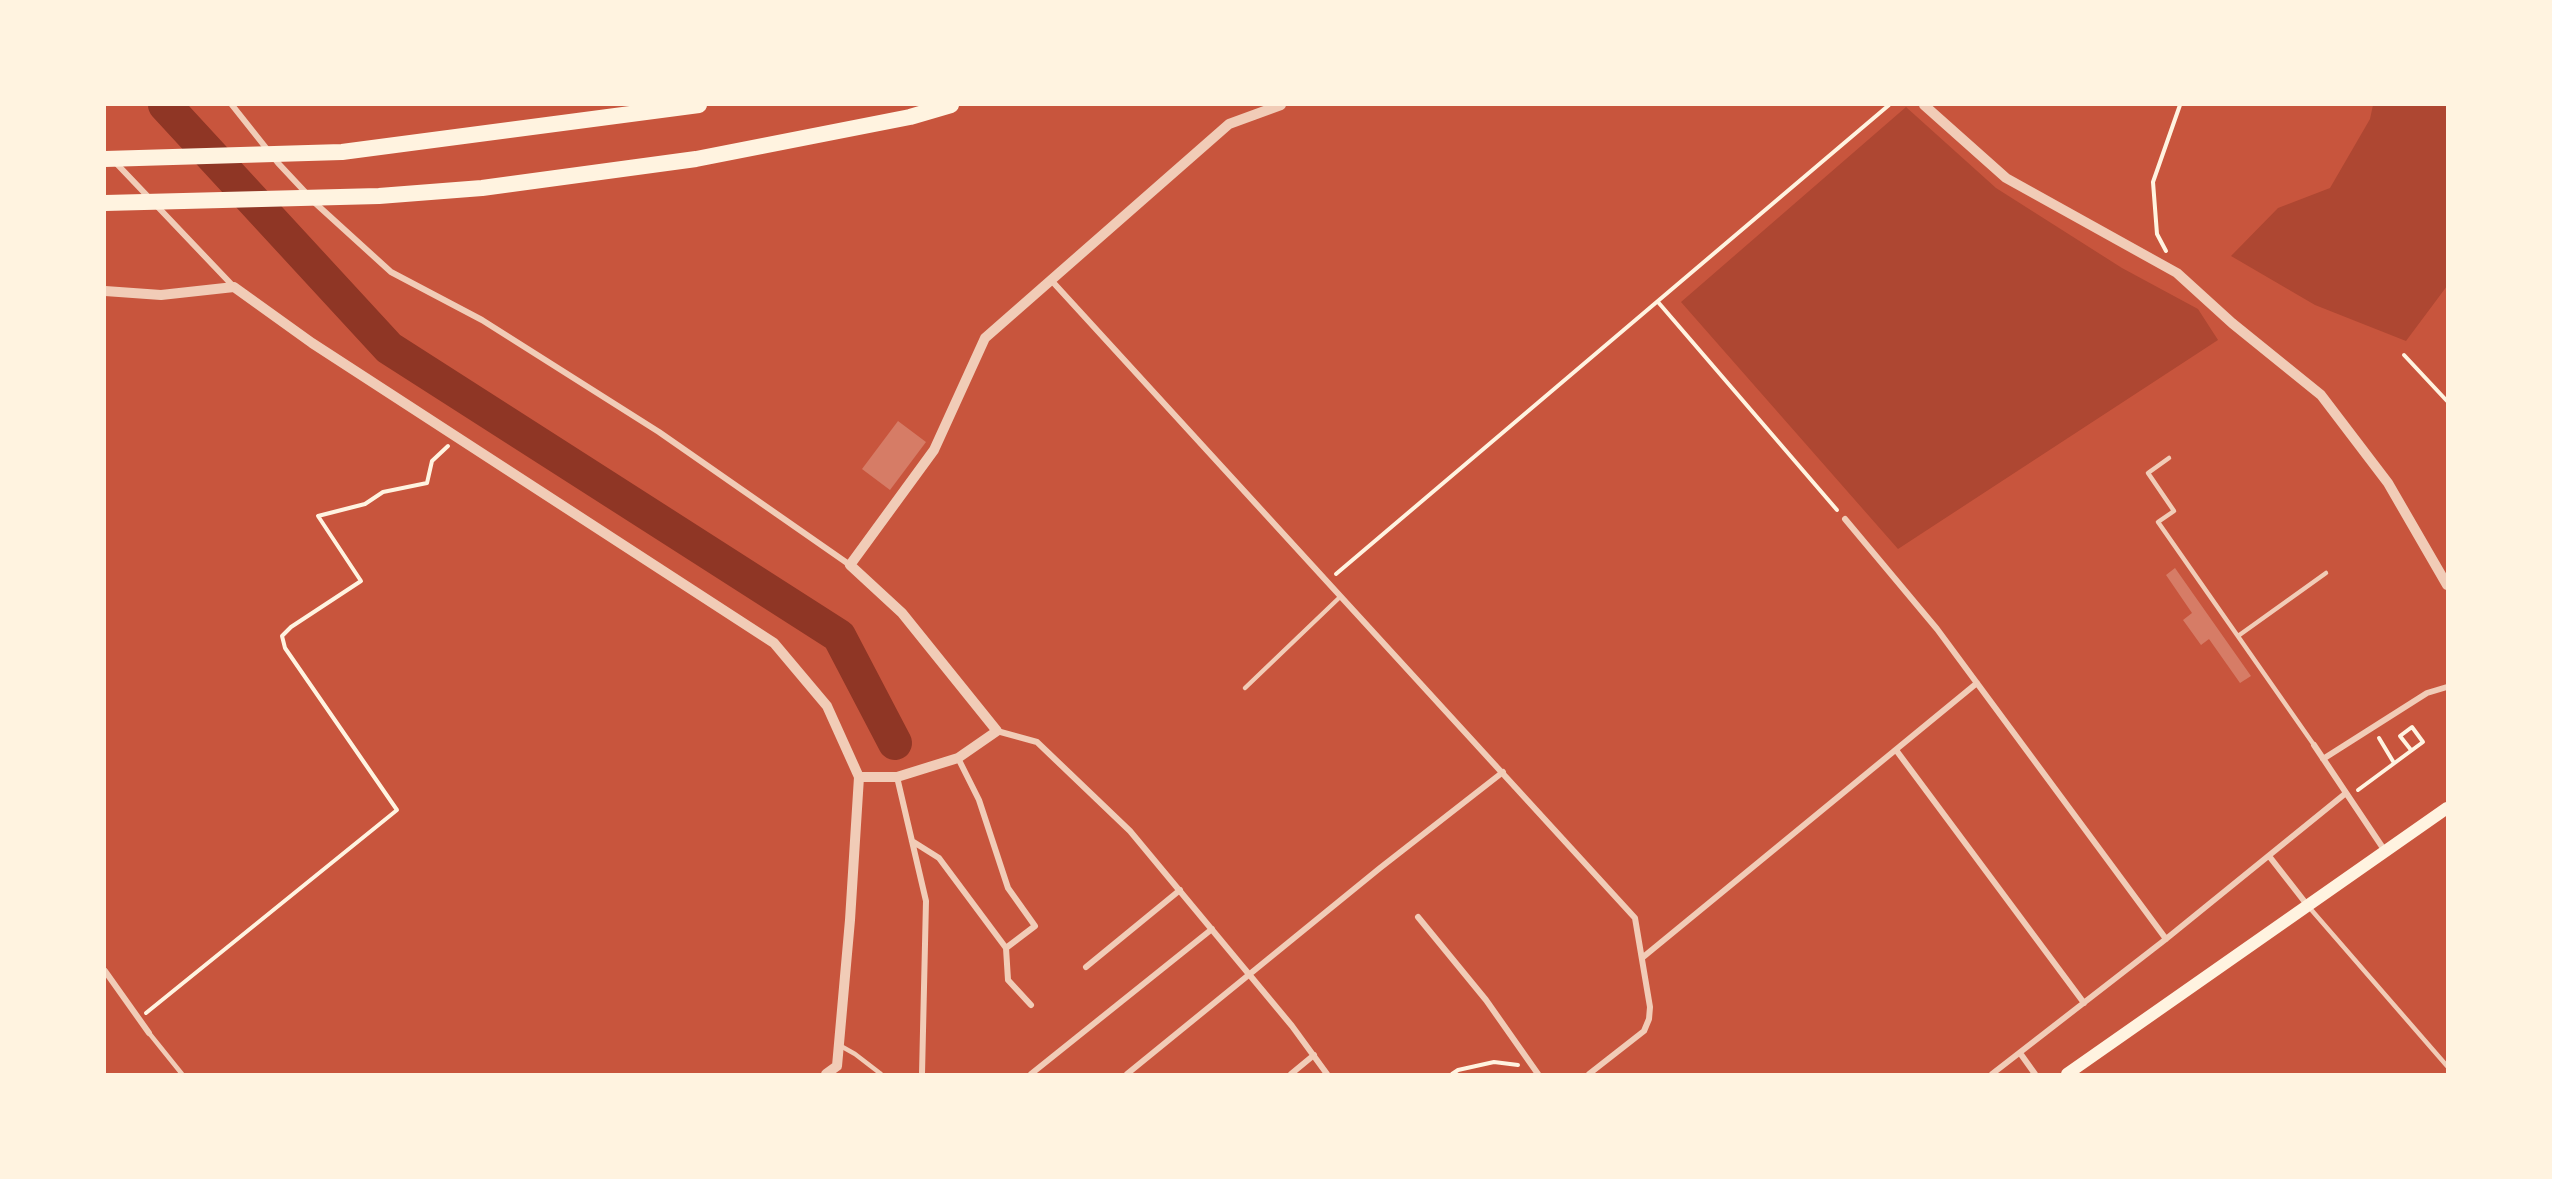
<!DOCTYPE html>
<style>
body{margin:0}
#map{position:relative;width:2552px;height:1179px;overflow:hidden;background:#c8553d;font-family:"Nunito Sans",sans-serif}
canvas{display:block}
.frame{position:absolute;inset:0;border:106px solid #fff3e0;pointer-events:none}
</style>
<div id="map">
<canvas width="2552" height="1179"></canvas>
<div class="frame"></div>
</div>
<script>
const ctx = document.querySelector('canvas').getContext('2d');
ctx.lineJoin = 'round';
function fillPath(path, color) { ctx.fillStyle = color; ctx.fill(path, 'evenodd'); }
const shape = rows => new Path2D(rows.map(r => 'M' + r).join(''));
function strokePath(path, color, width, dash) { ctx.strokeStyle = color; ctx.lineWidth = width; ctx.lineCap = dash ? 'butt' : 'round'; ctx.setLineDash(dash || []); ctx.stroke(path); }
fillPath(shape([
 [2373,105,2447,105,2447,286,2406,341,2315,305,2231,256,2278,208,2330,188,2370,119],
 [1906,107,1996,188,2122,268,2198,309,2218,340,1898,549,1681,302]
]), '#ae4732');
strokePath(shape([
 [165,105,389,348,839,636,895,743]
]), '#8f3625', 34);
fillPath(shape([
 [898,421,926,442,890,490,862,469],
 [2175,568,2251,676,2240,683,2209,639,2201,645,2183,620,2192,613,2166,575]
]), '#d67c66');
strokePath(shape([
 [2166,251,2157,234,2153,182,2180,105],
 [1658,302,1837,510],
 [2404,355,2447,401],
 [1336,574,1889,105],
 [2379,738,2394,763],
 [2358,790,2423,742,2412,727,2400,736,2411,750],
 [146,1013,397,810,285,648,282,636,291,627,361,581,318,516,365,504,383,492,427,483,432,461,448,446],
 [1452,1074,1458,1070,1494,1062,1518,1065]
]), '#fff3e0', 4);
strokePath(shape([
 [2169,458,2148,473,2174,511,2158,522,2314,745],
 [2238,636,2326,573],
 [1245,688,1340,597],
 [2308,906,2447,1066],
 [149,1033,182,1074],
 [839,1045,855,1054,881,1074]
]), '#f1ccb7', 4.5);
strokePath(shape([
 [232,105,278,163,307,194],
 [116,163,234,287],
 [314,202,391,272,482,320,659,432,850,565],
 [1051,280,1635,918,1650,1007,1649,1019,1644,1031,1589,1074],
 [1845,519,1937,629,2166,939],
 [997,731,1037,742,1130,831,1292,1026,1327,1074],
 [2314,745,2385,851],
 [1896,750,2084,1003],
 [2323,759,2427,693,2447,687],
 [897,777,926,901,922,1074],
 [912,841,939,858,1006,948,1035,926,1008,888,979,800,958,758],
 [2269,856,2308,906],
 [1418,917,1486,1000,1538,1074],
 [1006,948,1008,980,1031,1005],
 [1642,958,1977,683],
 [1086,967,1180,890],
 [105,971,149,1033],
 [2020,1053,2035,1074],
 [1031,1074,1212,929],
 [1127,1074,1380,868,1503,772],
 [1291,1074,1314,1055],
 [1992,1074,2166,939,2346,793]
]), '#f1ccb7', 6);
strokePath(shape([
 [1924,105,2006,178,2177,273,2232,323,2321,395,2388,483,2447,585],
 [105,291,161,295,234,287,312,343,774,643,827,706,859,777,850,920,837,1066,826,1074],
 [859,777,897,777,958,758,997,731,902,613,850,565,934,450,985,338,1229,124,1281,105]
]), '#f1ccb7', 10);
strokePath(shape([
 [2067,1074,2447,808]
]), '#fff3e0', 12);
strokePath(shape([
 [105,159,342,152,699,105],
 [105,203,379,196,482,188,696,159,910,117,951,105]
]), '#fff3e0', 16);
</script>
